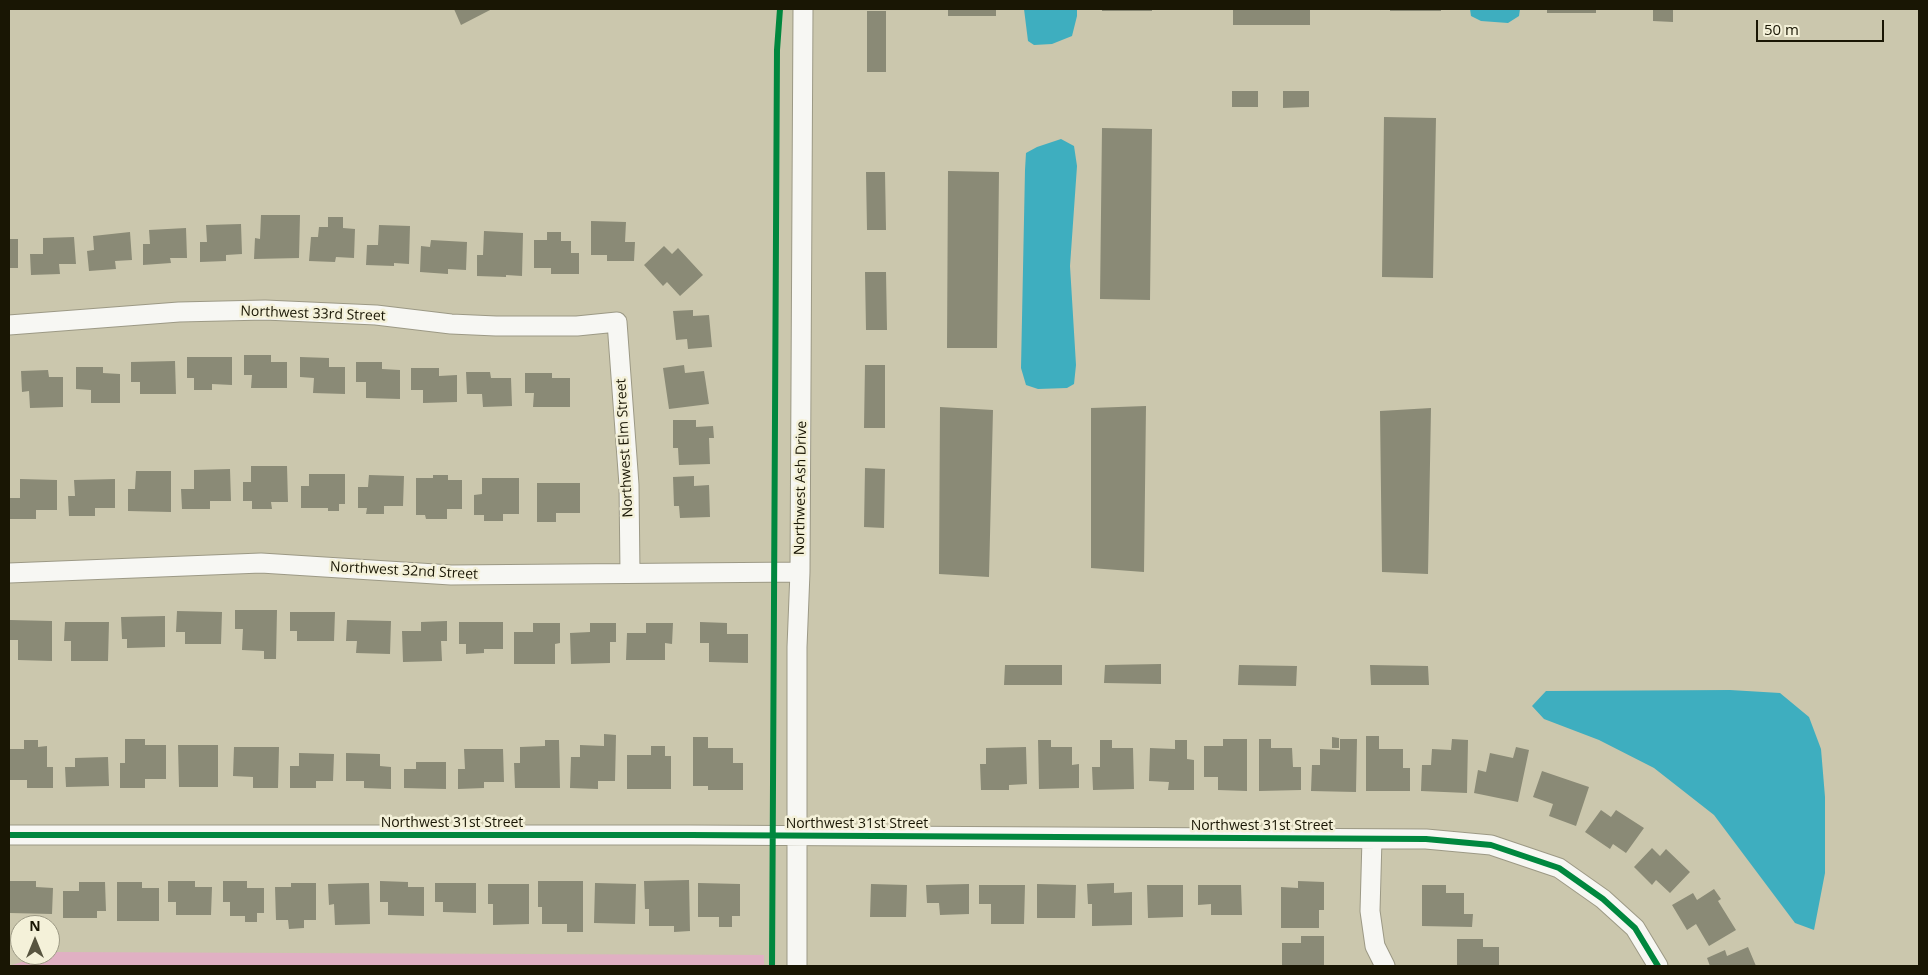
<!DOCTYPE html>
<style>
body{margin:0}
#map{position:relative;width:1928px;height:975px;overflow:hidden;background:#cbc7ad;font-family:"Open Sans",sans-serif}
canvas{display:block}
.frame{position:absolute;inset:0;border:10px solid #191604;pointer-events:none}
.north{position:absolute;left:10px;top:915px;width:50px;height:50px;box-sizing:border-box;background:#f4f1d9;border:1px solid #9c9984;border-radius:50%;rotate:0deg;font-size:14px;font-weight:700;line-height:20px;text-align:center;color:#191604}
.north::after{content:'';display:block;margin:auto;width:18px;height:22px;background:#57543f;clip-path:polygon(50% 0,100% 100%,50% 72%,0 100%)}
.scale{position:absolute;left:1756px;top:20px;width:128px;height:22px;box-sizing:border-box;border:2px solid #191604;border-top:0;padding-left:6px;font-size:15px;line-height:18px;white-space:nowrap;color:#191604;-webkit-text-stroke:4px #f4f1d9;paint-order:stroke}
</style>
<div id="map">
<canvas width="1928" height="975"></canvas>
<div class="frame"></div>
<div class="north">N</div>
<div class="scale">50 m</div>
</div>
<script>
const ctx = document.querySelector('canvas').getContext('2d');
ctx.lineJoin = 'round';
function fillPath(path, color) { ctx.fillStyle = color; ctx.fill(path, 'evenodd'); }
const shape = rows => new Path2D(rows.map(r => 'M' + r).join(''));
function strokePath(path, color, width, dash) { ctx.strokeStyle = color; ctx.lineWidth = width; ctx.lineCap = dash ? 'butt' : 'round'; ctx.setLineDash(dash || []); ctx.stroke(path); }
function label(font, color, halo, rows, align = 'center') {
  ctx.font = font + ' "Open Sans",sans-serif'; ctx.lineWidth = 5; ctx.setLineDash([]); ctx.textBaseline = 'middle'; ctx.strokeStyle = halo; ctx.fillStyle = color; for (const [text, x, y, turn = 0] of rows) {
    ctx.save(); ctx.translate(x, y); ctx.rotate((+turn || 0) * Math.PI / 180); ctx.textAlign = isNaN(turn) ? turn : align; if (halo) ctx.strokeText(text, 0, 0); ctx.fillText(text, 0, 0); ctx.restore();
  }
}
fillPath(shape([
 [54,952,764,955,764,966,9,966,44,955,50,955,50,953]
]), '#e0b0c3');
fillPath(shape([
 [1024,9,1077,9,1077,16,1072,36,1052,44,1034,45,1028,41],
 [1470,9,1520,9,1519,16,1508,23,1481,21,1471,16],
 [1061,139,1074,146,1077,166,1070,266,1076,365,1074,384,1067,388,1038,389,1026,385,1021,368,1025,170,1026,153,1037,147],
 [1730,690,1780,693,1809,717,1821,749,1825,797,1825,873,1814,930,1795,923,1714,815,1654,768,1599,740,1544,719,1532,706,1546,691]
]), '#3eaebf');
fillPath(shape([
 [454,9,492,9,461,25],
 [948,9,996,9,996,16,948,16],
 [1102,9,1152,9,1152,11,1102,11],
 [1233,9,1310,9,1310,25,1233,25],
 [1390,9,1441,9,1441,11,1390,11],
 [1547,9,1596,9,1596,13,1547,13],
 [1653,9,1673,9,1673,22,1653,21],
 [867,11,886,11,886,72,867,72],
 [1232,91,1258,91,1258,107,1232,107],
 [1283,91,1309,91,1309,107,1283,108],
 [1384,117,1436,118,1433,278,1382,277],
 [1102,128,1152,129,1150,300,1100,299],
 [948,171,999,172,997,348,947,348],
 [866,172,885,172,886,230,867,230],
 [261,215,300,215,299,258,254,259,255,238,260,239],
 [328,217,343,217,343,228,355,229,354,258,336,257,335,262,309,261,311,237,318,237,319,227,328,227],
 [591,221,626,222,625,242,635,242,634,261,607,261,607,255,591,255],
 [241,224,242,254,226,255,226,261,200,262,200,242,207,242,206,225],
 [379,225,410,226,409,264,394,263,394,266,366,265,367,245,378,245],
 [186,228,187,258,170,258,171,263,143,265,143,244,150,244,149,230],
 [484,231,523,233,522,276,506,275,506,277,477,276,477,255,483,255],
 [130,232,132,260,115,261,116,269,89,271,87,251,94,250,93,236],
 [547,232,561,232,561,241,571,241,571,253,579,253,579,274,551,274,551,268,534,268,534,240,547,240],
 [74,237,76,264,59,264,60,274,31,275,30,254,43,254,43,238],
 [9,239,18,239,18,268,9,268],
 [431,240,467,242,466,270,448,269,448,274,420,272,421,246,430,247],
 [664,246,672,254,678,248,703,275,680,296,667,282,663,286,644,265],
 [865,272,886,272,887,330,866,330],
 [693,310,693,316,709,315,712,347,688,349,687,339,676,340,673,311],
 [244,355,271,355,271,362,287,362,287,388,251,388,252,375,244,375],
 [187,357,232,357,232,385,212,384,212,390,194,390,194,378,187,378],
 [300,357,329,358,329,367,345,367,345,394,313,393,314,378,300,377],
 [175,361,176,394,140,394,140,382,131,382,131,362],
 [356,362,382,362,382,369,400,370,400,399,366,398,366,382,356,382],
 [684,365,685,373,704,371,709,404,669,409,663,368],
 [865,365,885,365,885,428,864,428],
 [76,367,103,367,103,373,120,374,120,403,91,403,91,390,76,389],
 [411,368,439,368,439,376,457,375,457,402,423,403,423,390,411,390],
 [48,370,49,377,63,377,63,407,30,408,29,391,22,392,21,371],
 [466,372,490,372,491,378,511,378,512,406,483,407,482,394,467,394],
 [525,373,552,373,552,378,570,378,570,407,533,407,534,393,525,393],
 [1146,406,1144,572,1091,568,1091,408],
 [940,407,993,410,989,577,939,574],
 [1431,408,1428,574,1382,572,1380,411],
 [673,420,696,420,696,427,713,426,714,438,709,438,710,464,679,465,678,448,673,448],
 [251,466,287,466,288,502,271,502,272,509,252,509,252,501,243,501,243,482,251,482],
 [865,468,885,469,884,528,864,527],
 [230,469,231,501,210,501,210,509,182,509,181,489,194,489,194,470],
 [136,471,171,471,171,512,128,511,128,489,135,489],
 [309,474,345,474,345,504,339,504,339,511,328,511,328,508,301,508,301,486,309,486],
 [369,475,404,476,403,506,384,506,384,514,366,514,367,508,358,508,358,487,368,487],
 [433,475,448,475,448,480,462,480,462,509,447,509,447,519,426,519,425,515,416,515,416,478,433,478],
 [694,476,694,486,709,485,710,517,680,518,679,506,674,506,673,477],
 [482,478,519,478,519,514,503,514,503,521,484,521,484,515,474,515,474,495,482,494],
 [20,479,57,480,57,510,36,510,36,519,9,519,9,498,20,498],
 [115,479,115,508,95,508,95,516,69,516,68,496,75,496,74,480],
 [537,483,580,483,580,513,556,513,556,522,537,522],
 [235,610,277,610,276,659,264,659,264,651,242,650,243,629,235,629],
 [177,611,222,612,221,644,185,644,185,632,176,632],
 [290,612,335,612,334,641,297,641,297,631,290,631],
 [165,616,165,647,127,648,127,639,122,639,121,617],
 [10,620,52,621,52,661,18,660,18,640,9,640],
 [347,620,391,621,390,654,356,653,357,641,346,641],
 [447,621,447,641,441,641,442,661,403,662,402,631,421,631,421,622],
 [65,622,109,622,108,661,71,661,71,641,64,641],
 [459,622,503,622,503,649,484,649,484,653,466,654,466,644,459,644],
 [700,622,727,623,727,634,748,634,748,663,709,662,709,643,700,643],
 [533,623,560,623,560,643,555,644,555,664,514,664,514,632,533,632],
 [590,623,616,623,616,642,610,642,610,663,571,664,570,633,590,632],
 [646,623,673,623,672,644,665,643,665,660,626,660,627,633,646,633],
 [1161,664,1161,684,1104,683,1105,665],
 [1005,665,1062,665,1062,685,1004,685],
 [1239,665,1297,666,1296,686,1238,685],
 [1370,665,1428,666,1429,685,1371,685],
 [604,734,616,735,615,781,598,781,598,789,570,788,571,757,580,757,580,745,604,746],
 [1366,736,1379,736,1379,749,1403,749,1403,768,1410,768,1410,791,1366,791],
 [693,737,708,737,708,748,733,748,733,763,743,763,743,790,708,790,708,786,693,786],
 [1332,737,1339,738,1339,748,1332,748],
 [125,739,145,739,145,745,166,745,166,779,145,779,145,788,120,788,120,763,125,763],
 [1223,739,1247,739,1247,791,1218,790,1218,777,1204,777,1204,746,1223,746],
 [1259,739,1271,739,1271,748,1292,748,1293,767,1301,767,1301,790,1259,791],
 [1340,739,1357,739,1356,792,1311,791,1312,765,1320,765,1320,749,1340,750],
 [1452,739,1468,740,1467,793,1421,791,1422,765,1431,765,1432,749,1451,750],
 [24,740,38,740,38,747,47,746,47,767,53,767,53,788,27,788,27,780,9,780,9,749,24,749],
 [545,740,559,740,560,788,515,788,514,763,520,763,520,747,545,746],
 [1038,740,1051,740,1051,747,1072,747,1072,765,1079,764,1079,788,1039,789],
 [1100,740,1112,740,1112,748,1133,748,1134,789,1093,790,1092,767,1100,767],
 [1175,740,1187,740,1187,759,1194,760,1194,790,1168,790,1169,782,1149,781,1150,748,1175,749],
 [178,745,218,745,218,787,179,787],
 [651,746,665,746,665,756,671,756,671,789,627,789,627,755,651,755],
 [234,747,279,747,278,788,253,788,253,777,233,776],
 [1026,747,1027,784,1009,785,1009,790,981,790,980,764,986,764,986,748],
 [1516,747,1529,750,1518,802,1474,793,1478,770,1486,772,1490,753,1513,758],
 [464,749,503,749,504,782,484,782,484,788,458,789,458,769,465,769],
 [299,753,334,754,333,781,316,781,316,788,290,788,290,766,299,766],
 [346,753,380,754,380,766,391,767,391,789,364,788,364,781,346,781],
 [108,757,109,786,66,787,65,767,75,767,75,758],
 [416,762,446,762,446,789,404,788,404,769,416,769],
 [1542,771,1589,787,1576,826,1549,816,1553,804,1533,797],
 [1601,810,1611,817,1616,810,1644,828,1626,853,1613,844,1610,849,1585,832],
 [1652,848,1660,856,1666,849,1690,872,1670,893,1656,880,1652,885,1634,867],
 [689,880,690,931,674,932,674,926,649,926,649,909,645,909,644,881],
 [10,881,36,881,36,887,53,888,52,914,10,913],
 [168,881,195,881,195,887,212,887,211,915,176,915,176,902,168,902],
 [223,881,247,881,247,888,264,888,264,913,257,913,257,922,245,922,245,916,230,916,230,902,223,902],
 [380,881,408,882,408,887,424,887,424,916,388,915,388,902,380,902],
 [538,881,583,881,583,932,567,932,567,924,542,924,542,907,538,907],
 [1298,881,1324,882,1324,910,1319,910,1319,928,1281,928,1281,887,1298,888],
 [79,882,105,882,106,911,97,911,97,918,63,918,63,891,79,891],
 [117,882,142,882,142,888,159,888,159,921,117,921],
 [291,883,316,883,316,920,304,920,304,928,289,929,288,920,276,920,275,887,291,887],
 [369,883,370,924,335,925,334,904,329,905,328,884],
 [435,883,476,883,476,913,443,912,443,902,435,902],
 [595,883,636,884,635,924,594,923],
 [698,883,740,884,740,916,732,916,732,927,719,927,719,917,698,917],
 [1114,883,1114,893,1132,892,1132,925,1092,926,1092,904,1088,904,1087,884],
 [488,884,529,884,529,924,493,925,493,904,488,904],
 [871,884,907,885,906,917,870,917],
 [969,884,969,914,940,915,939,903,927,903,926,885],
 [1037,884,1076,885,1075,918,1037,918],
 [979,885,1025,885,1024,924,991,924,991,904,979,904],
 [1147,885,1183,885,1183,917,1148,918],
 [1198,885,1241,885,1242,915,1211,915,1211,904,1198,905],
 [1422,885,1446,885,1446,893,1464,893,1464,914,1473,914,1472,927,1422,926],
 [1714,889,1721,899,1718,901,1736,930,1709,946,1696,924,1687,930,1672,905,1693,893,1697,900],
 [1301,936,1324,936,1324,966,1282,966,1282,943,1301,943],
 [1457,939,1483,939,1483,947,1499,947,1499,966,1457,966],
 [1748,947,1756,966,1710,966,1707,958,1725,950,1727,956]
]), '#8a8a76');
const minor = shape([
 [9,325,179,312,265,310,376,315,451,324,496,326,577,326,617,322,629,485,630,573],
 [9,573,261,563,451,575,800,572],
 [9,835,690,835,1426,839,1491,845,1559,868,1603,899,1635,928,1658,966],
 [1372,839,1370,911,1375,946,1385,966],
 [797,966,797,647,800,572,803,9]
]);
strokePath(minor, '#9c9985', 21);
strokePath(minor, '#f7f7f3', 19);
strokePath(shape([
 [9,835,690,835,1426,839,1491,845,1559,868,1603,899,1635,928,1658,966],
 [772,966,777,50,780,9]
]), '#00873e', 6);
label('14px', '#191604', '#f4f1d9', [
 ["Northwest 33rd Street",313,314,2],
 ["Northwest Elm Street",625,448,-93],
 ["Northwest Ash Drive",801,488,-89],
 ["Northwest 32nd Street",404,571,3],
 ["Northwest 31st Street",452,823],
 ["Northwest 31st Street",857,824],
 ["Northwest 31st Street",1262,826]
]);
</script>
